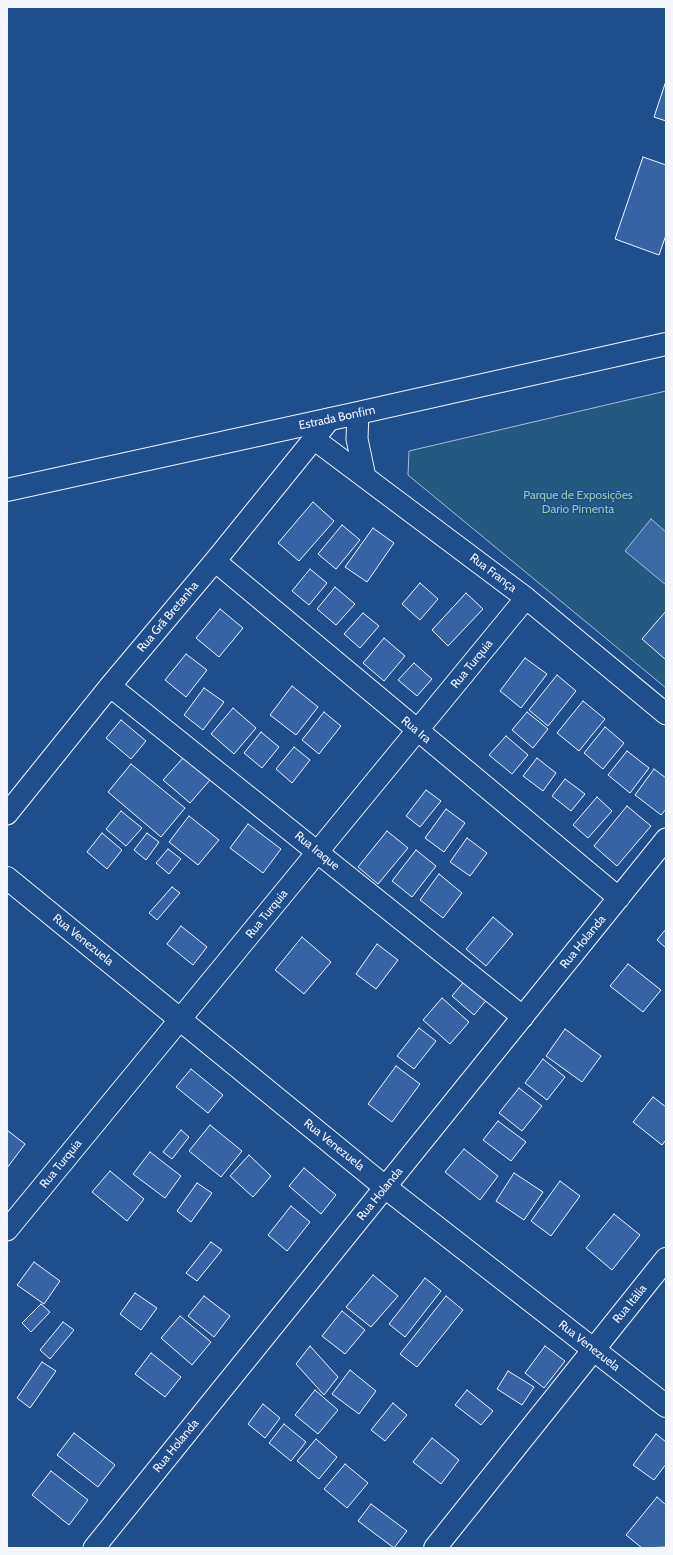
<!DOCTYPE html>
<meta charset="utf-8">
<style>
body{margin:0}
#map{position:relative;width:673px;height:1555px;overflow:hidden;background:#1f4e8c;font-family:Cabin,sans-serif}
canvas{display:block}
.frame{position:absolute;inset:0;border:8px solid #f2f6ff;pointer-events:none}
</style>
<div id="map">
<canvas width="673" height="1555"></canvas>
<div class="frame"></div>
</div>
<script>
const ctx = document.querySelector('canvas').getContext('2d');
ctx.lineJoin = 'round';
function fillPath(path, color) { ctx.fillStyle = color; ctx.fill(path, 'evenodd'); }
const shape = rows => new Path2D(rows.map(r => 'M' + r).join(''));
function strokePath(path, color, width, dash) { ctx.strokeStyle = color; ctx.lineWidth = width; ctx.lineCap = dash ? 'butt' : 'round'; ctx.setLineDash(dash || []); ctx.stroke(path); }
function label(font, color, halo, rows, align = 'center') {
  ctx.font = font + ' Cabin,sans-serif'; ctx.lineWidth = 3; ctx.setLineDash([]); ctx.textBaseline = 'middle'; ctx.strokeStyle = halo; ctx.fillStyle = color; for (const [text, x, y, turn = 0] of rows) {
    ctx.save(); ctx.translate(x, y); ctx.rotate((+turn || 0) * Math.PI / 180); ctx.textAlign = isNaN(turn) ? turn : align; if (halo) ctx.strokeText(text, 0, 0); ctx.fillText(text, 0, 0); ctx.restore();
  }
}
const green = shape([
 [666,391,666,688,408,475,409,451,666,391]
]);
fillPath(green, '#245a82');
strokePath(green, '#a8bbd7', 1);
const water = shape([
 [651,519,666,532,666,585,625,551,651,519]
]);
fillPath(water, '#3b69a3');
strokePath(water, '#a8bbd7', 1);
const building = shape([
 [666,81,666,121,654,117,666,81],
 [643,157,666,165,666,235,659,255,615,239,643,157],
 [313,502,334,521,299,561,278,543,313,502],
 [342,525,360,540,336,569,318,554,342,525],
 [373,528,394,543,367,582,345,567,373,528],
 [310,569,327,583,309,605,292,591,310,569],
 [420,583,438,599,420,620,402,604,420,583],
 [335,587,355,604,336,625,317,609,335,587],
 [466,593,483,609,448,646,432,630,466,593],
 [220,609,243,628,219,657,196,638,220,609],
 [666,611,666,660,642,639,666,611],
 [363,613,379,626,360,648,344,634,363,613],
 [384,638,405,656,384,681,363,663,384,638],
 [186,654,207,670,186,697,165,680,186,654],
 [525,658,547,674,521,708,500,691,525,658],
 [414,663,432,679,417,696,398,680,414,663],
 [557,675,576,691,548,726,529,710,557,675],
 [292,686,318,707,296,735,270,715,292,686],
 [204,688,224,702,203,730,184,715,204,688],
 [583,701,605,719,579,751,557,733,583,701],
 [233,708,256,728,234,754,211,734,233,708],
 [324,712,341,726,319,754,302,740,324,712],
 [527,712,548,729,533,748,512,730,527,712],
 [121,720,146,741,131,759,106,738,121,720],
 [605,727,624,743,603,769,584,753,605,727],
 [261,732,279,747,262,768,244,753,261,732],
 [506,736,528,755,512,774,489,755,506,736],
 [294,747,310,760,292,783,276,769,294,747],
 [627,751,649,768,630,793,608,775,627,751],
 [184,757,210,780,190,803,163,780,184,757],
 [537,758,556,773,543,791,523,776,537,758],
 [131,764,185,808,161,837,108,792,131,764],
 [654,769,666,778,666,809,661,815,635,795,654,769],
 [565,779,585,794,571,811,552,796,565,779],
 [426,790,441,801,420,827,406,816,426,790],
 [597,797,612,811,588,838,573,825,597,797],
 [627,806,651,826,617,866,594,846,627,806],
 [446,809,465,823,444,852,425,838,446,809],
 [121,811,142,828,126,846,106,829,121,811],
 [189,816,219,840,198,865,169,842,189,816],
 [248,824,281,849,263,873,230,848,248,824],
 [387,831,408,848,378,884,358,867,387,831],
 [102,833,122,850,107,869,87,852,102,833],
 [147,833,159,842,146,860,134,850,147,833],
 [467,838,487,853,470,876,450,862,467,838],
 [168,849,181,859,169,874,156,863,168,849],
 [416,850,436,866,412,897,392,881,416,850],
 [439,874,462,893,443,918,420,900,439,874],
 [172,887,180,893,157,920,149,913,172,887],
 [493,917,513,934,486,966,466,949,493,917],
 [181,926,207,947,193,965,167,944,181,926],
 [666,929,666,948,657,940,666,929],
 [302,937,331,962,304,994,275,970,302,937],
 [377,944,398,960,376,989,356,974,377,944],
 [628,964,661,990,643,1012,610,986,628,964],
 [467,978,489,997,474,1015,452,996,467,978],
 [442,998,469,1022,450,1044,423,1020,442,998],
 [419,1028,436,1041,414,1069,397,1056,419,1028],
 [565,1029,601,1056,582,1082,546,1056,565,1029],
 [543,1059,565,1077,547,1100,525,1083,543,1059],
 [396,1066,420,1084,392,1122,368,1104,396,1066],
 [191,1069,223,1095,208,1113,176,1087,191,1069],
 [519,1088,542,1106,522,1131,499,1113,519,1088],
 [653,1097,666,1107,666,1140,662,1145,633,1122,653,1097],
 [498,1121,526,1142,511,1161,483,1140,498,1121],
 [210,1125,242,1151,221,1177,189,1151,210,1125],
 [7,1130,25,1144,7,1168,7,1130],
 [181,1130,189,1137,172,1159,163,1152,181,1130],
 [464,1149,498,1176,480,1200,445,1172,464,1149],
 [150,1152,181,1176,165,1198,133,1174,150,1152],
 [249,1155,271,1176,253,1197,230,1176,249,1155],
 [304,1168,336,1195,321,1214,289,1186,304,1168],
 [110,1171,144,1199,127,1221,92,1192,110,1171],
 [514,1173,543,1192,524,1220,496,1201,514,1173],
 [560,1181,580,1196,551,1236,531,1221,560,1181],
 [197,1183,212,1193,191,1222,177,1211,197,1183],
 [291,1206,310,1222,287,1251,268,1235,291,1206],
 [614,1214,640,1235,612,1270,586,1248,614,1214],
 [211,1242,222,1250,197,1281,186,1273,211,1242],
 [34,1262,60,1281,44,1304,17,1285,34,1262],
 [373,1275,398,1296,371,1327,346,1307,373,1275],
 [425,1278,441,1291,405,1337,389,1324,425,1278],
 [135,1293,157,1308,141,1330,120,1314,135,1293],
 [204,1296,230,1316,214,1337,188,1316,204,1296],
 [446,1296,463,1310,417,1367,400,1354,446,1296],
 [41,1304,50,1312,31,1332,22,1323,41,1304],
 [342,1311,365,1330,345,1354,322,1336,342,1311],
 [180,1316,211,1342,192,1365,161,1338,180,1316],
 [63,1322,74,1330,50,1359,40,1350,63,1322],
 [310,1346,338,1377,324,1395,296,1364,310,1346],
 [545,1346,565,1361,544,1388,525,1373,545,1346],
 [151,1353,181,1377,165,1397,135,1374,151,1353],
 [42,1362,56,1371,30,1408,17,1398,42,1362],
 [350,1370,376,1391,359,1414,332,1394,350,1370],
 [508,1371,534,1387,522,1405,497,1389,508,1371],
 [315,1390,338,1410,318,1434,295,1415,315,1390],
 [467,1390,493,1411,481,1425,455,1405,467,1390],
 [393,1403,407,1415,385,1441,371,1430,393,1403],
 [263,1404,280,1418,265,1438,248,1424,263,1404],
 [284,1424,306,1442,291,1461,269,1443,284,1424],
 [74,1433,115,1465,98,1487,57,1455,74,1433],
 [656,1434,666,1442,666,1464,654,1480,633,1465,656,1434],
 [432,1438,459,1460,441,1484,413,1462,432,1438],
 [316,1439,337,1457,319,1479,297,1461,316,1439],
 [345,1464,368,1483,347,1508,324,1489,345,1464],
 [51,1471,88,1500,69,1525,32,1495,51,1471],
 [657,1497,666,1505,666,1547,642,1548,626,1535,657,1497],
 [371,1504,407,1531,394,1548,358,1521,371,1504]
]);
fillPath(building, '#3563a3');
strokePath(building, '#f2f6ff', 1);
const minor = shape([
 [358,413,357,439,365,477],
 [314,439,526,598,666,714],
 [215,561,619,898],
 [110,686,523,1017],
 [7,814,110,686,215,561,330,419],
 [7,1230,526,598],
 [94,1548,666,839]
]);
const tertiary = shape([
 [7,878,385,1187,666,1406],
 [435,1548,666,1259]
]);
const primary = shape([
 [7,490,358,413,666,344]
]);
strokePath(minor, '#f2f6ff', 23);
strokePath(tertiary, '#f2f6ff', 24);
strokePath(primary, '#f2f6ff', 24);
strokePath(minor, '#1f4e8c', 21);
strokePath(tertiary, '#1f4e8c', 22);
strokePath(primary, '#1f4e8c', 22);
label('12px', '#f2f6ff', '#1f4e8c', [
 ["Estrada Bonfim",337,418,-12],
 ["Rua França",493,573,37],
 ["Rua Grã Bretanha",168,617,-50],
 ["Rua Turquia",472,664,-51],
 ["Rua Ira",416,730,40],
 ["Rua Iraque",317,851,39],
 ["Rua Turquia",267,914,-51],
 ["Rua Venezuela",83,940,39],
 ["Rua Holanda",583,942,-51],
 ["Rua Venezuela",334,1145,39],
 ["Rua Turquia",61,1164,-51],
 ["Rua Holanda",380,1194,-51],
 ["Rua Itália",630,1304,-51],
 ["Rua Venezuela",589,1346,38],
 ["Rua Holanda",176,1446,-51]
]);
label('12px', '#97c8a6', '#1f4e8c', [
 ["Parque de Exposições",578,495],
 ["Dario Pimenta",578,509]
]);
</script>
